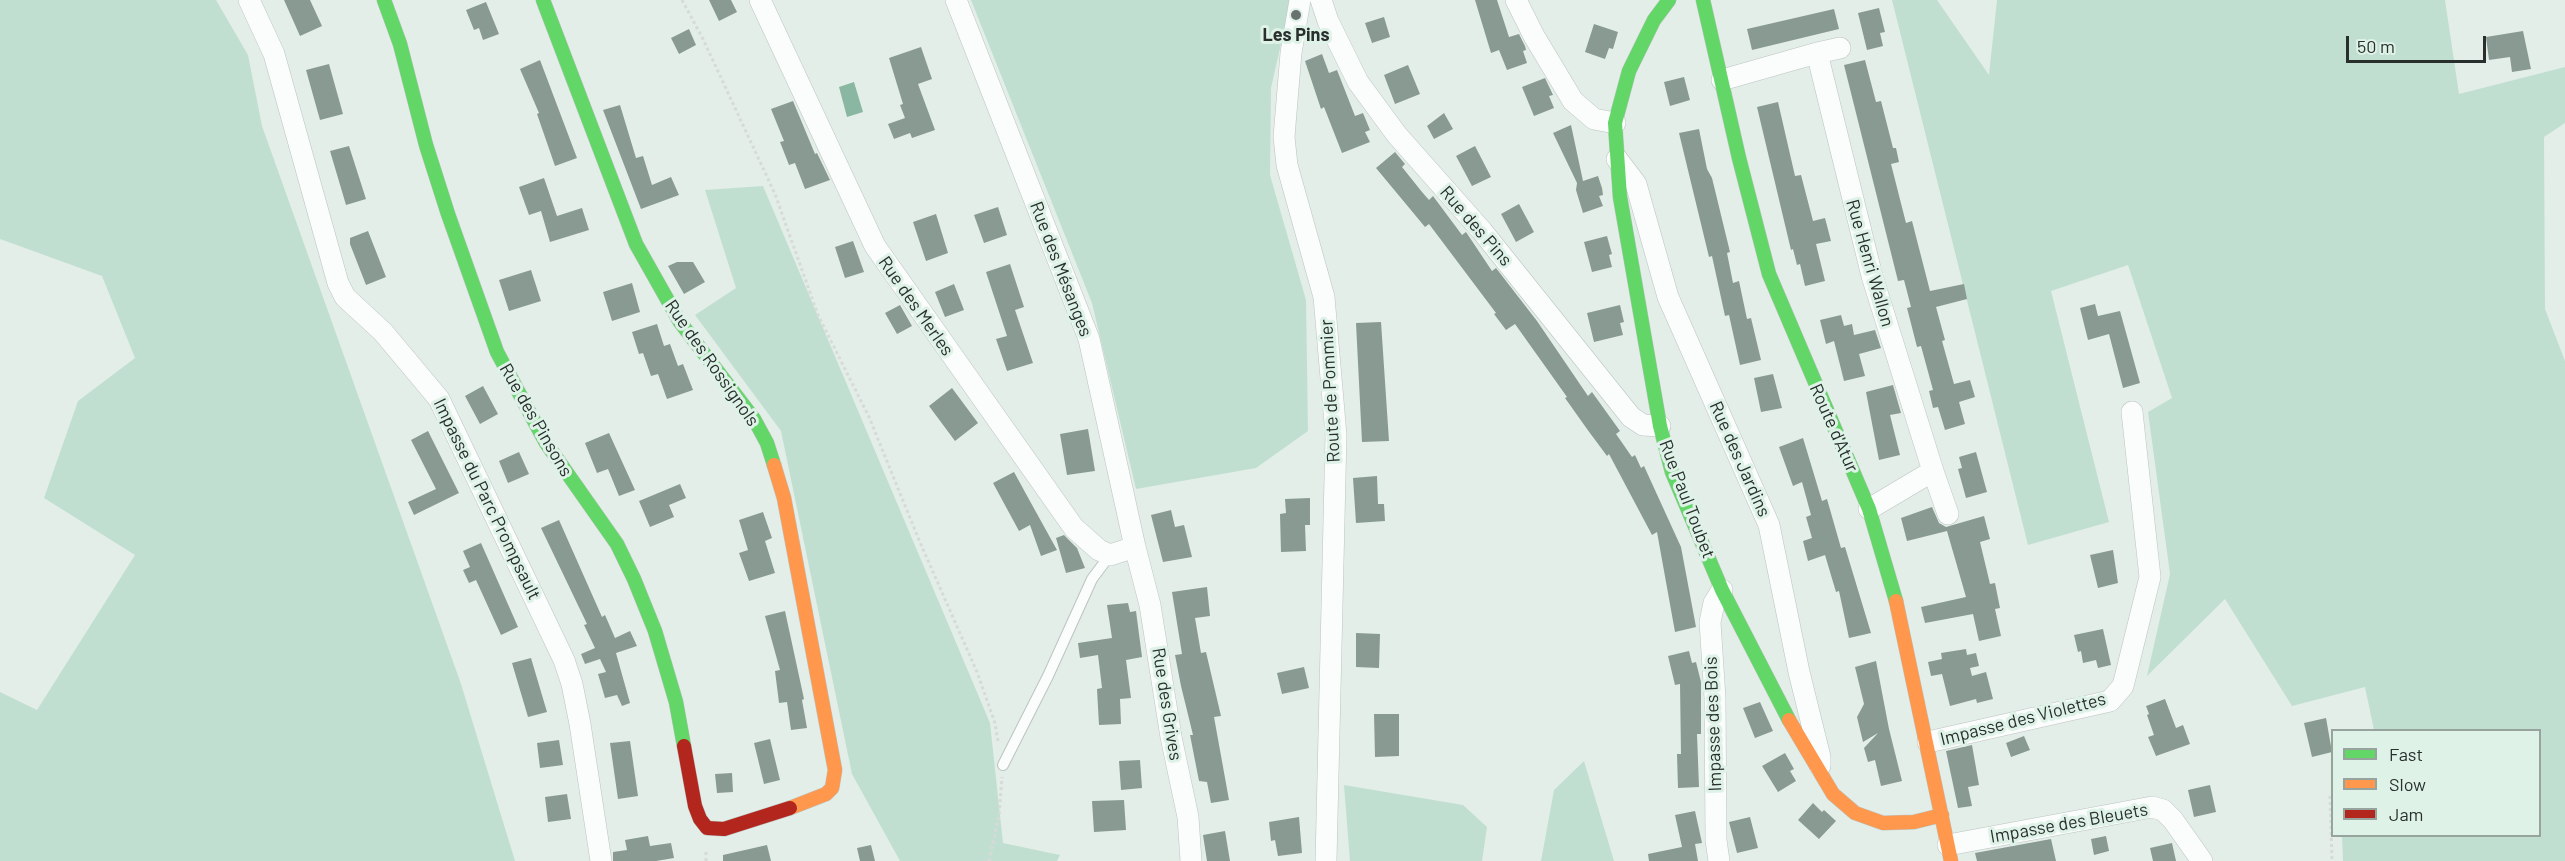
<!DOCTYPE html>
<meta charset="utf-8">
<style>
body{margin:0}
#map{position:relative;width:2565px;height:861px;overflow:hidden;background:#e3eee8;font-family:Barlow,sans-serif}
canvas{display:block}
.legend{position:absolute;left:2331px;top:729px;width:210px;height:108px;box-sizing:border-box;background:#dff2e8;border:2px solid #96a49d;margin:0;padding:8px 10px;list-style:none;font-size:18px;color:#282f2c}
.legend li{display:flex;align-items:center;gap:12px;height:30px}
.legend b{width:30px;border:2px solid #96a49d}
.scale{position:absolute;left:2346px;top:36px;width:140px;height:27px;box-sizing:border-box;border:3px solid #282f2c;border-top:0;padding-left:8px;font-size:18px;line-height:21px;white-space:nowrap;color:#282f2c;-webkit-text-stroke:4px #dff2e8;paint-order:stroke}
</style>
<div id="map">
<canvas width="2565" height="861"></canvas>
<ul class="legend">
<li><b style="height:8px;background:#63d668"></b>Fast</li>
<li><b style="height:8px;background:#ff974d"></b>Slow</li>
<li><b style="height:8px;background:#b3261e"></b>Jam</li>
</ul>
<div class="scale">50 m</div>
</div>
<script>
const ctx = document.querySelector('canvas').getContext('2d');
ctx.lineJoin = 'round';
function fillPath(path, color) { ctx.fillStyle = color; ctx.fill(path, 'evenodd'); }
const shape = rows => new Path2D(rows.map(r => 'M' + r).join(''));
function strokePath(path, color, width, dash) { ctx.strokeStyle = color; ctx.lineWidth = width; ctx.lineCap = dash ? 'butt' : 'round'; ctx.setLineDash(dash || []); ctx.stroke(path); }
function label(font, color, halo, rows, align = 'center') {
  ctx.font = font + ' Barlow,sans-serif'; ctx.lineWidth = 6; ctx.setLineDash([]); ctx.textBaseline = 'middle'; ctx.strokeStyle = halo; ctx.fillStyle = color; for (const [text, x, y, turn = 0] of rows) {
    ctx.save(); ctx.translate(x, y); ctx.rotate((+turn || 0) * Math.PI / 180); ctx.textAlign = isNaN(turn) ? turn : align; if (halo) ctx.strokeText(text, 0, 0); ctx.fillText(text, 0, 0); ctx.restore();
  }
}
fillPath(shape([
 [0,0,216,0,248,55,262,126,461,684,515,861,0,861,0,692,37,710,135,555,44,498,78,401,135,358,102,276,0,239],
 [971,0,1291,0,1271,88,1270,175,1306,300,1308,431,1256,468,1136,489,1092,303],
 [1892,0,1937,0,1989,75,1997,0,2445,0,2459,94,2565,67,2565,123,2544,137,2545,309,2565,361,2565,861,2343,861,2342,836,2540,836,2540,730,2374,730,2365,687,2292,706,2225,599,2147,676,2170,574,2148,412,2172,398,2128,265,2051,291,2109,522,2028,545],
 [763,186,990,723,1003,843,1060,855,1057,861,900,861,852,774,781,431,695,315,736,288,705,190],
 [1584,761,1614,861,1541,861,1554,790],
 [1344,785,1463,805,1487,827,1482,861,1350,861]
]), '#c1dfd1');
fillPath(shape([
 [854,82,863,112,847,117,839,87]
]), '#89b7a2');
fillPath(shape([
 [284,0,310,0,322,26,300,36],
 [709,0,731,0,737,12,719,21],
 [1475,0,1497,0,1509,37,1519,34,1525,46,1526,50,1523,51,1527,63,1507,70,1499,50,1491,53],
 [486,2,499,34,483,40,479,28,474,30,466,10],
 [1879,8,1885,32,1880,33,1883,46,1867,50,1858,13],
 [1834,9,1839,29,1752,50,1747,29],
 [1384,17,1390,37,1372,43,1365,23],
 [1594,24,1618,32,1613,49,1609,48,1605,59,1585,52],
 [689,29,696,45,679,54,671,38],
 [2523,31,2531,69,2512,72,2510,57,2489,60,2486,37],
 [921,47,932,79,918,84,935,130,912,138,910,133,894,139,888,124,905,118,900,105,903,104,889,58],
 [1322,54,1329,73,1337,70,1355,116,1363,113,1370,130,1365,132,1370,142,1342,153,1324,107,1321,109,1305,61],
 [540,60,577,158,555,166,537,114,539,113,520,69],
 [1865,60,1876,102,1881,101,1893,148,1896,148,1899,162,1891,164,1906,223,1912,221,1930,291,1964,284,1967,299,1936,307,1945,340,1942,341,1954,384,1970,380,1975,397,1959,402,1965,424,1945,430,1938,407,1933,408,1929,391,1933,390,1921,346,1917,347,1907,308,1911,307,1904,280,1898,281,1844,65],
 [329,64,343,114,320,120,306,70],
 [1408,65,1420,94,1395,104,1384,75],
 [1684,77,1690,100,1670,106,1664,82],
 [1545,78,1553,95,1549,96,1554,108,1534,116,1522,87],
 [793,101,815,154,817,153,830,180,805,189,795,163,789,165,780,142,784,141,771,109],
 [1778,102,1795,176,1801,175,1813,221,1825,218,1831,241,1816,244,1825,281,1805,286,1800,264,1797,265,1793,249,1791,250,1757,107],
 [620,105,636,158,643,156,652,185,671,177,679,195,641,209,603,110],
 [1444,113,1453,129,1434,139,1427,126],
 [1571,125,1583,181,1598,176,1602,188,1603,195,1599,196,1603,206,1583,213,1576,190,1577,183,1553,133],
 [1699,129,1707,169,1712,178,1730,252,1727,253,1733,283,1739,281,1747,319,1751,318,1761,360,1740,365,1729,315,1725,316,1712,256,1709,257,1679,133],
 [349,146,366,199,346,205,330,151],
 [1475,146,1491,177,1472,186,1456,156],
 [1395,152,1405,164,1402,167,1422,192,1429,200,1433,196,1462,235,1466,232,1492,271,1496,268,1537,321,1588,396,1592,392,1620,431,1616,434,1632,457,1635,455,1641,468,1644,466,1681,547,1696,627,1675,632,1657,532,1652,535,1609,454,1607,456,1587,429,1565,398,1567,397,1515,324,1506,330,1494,314,1496,313,1429,224,1425,227,1376,168],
 [544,178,557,216,582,208,589,230,550,242,541,211,529,215,519,187],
 [1519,204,1534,232,1516,242,1501,214],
 [998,207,1007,235,984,243,974,215],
 [936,214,948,253,926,261,913,222],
 [368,231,386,277,366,285,350,244,350,238],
 [1607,236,1612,254,1609,255,1612,267,1592,272,1584,242],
 [853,241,864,272,845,278,835,247],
 [677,262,693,262,705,282,684,294,668,266],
 [1010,264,1024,307,1015,310,1033,363,1007,371,996,339,1007,336,986,272],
 [531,270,541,301,509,311,499,280],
 [632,283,640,312,612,321,603,292],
 [954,284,964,310,945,317,935,292],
 [2095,304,2098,316,2120,311,2140,383,2123,388,2109,334,2088,340,2080,308],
 [900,305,912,326,897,334,885,313],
 [1620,305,1624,322,1620,323,1623,335,1594,342,1587,313],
 [1841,315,1844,326,1852,324,1854,335,1875,330,1881,348,1859,354,1865,376,1844,381,1834,341,1826,344,1820,320],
 [1381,322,1389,441,1362,442,1356,323],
 [657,324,664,346,670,344,678,366,683,364,693,390,667,399,658,374,651,376,643,353,639,354,632,332],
 [1773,374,1782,408,1761,412,1754,378],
 [1893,385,1901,413,1890,415,1900,455,1879,460,1866,392],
 [483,386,498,414,480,424,465,396],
 [952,388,978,423,955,441,929,406],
 [1088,429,1095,471,1067,475,1060,434],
 [428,431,459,493,414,515,408,502,436,489,411,440],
 [609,433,635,490,619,496,608,469,597,473,585,443],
 [1803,438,1822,501,1827,499,1841,548,1845,547,1871,633,1849,638,1839,591,1836,592,1825,555,1808,561,1803,541,1812,538,1806,517,1811,515,1802,482,1793,486,1779,447],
 [519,452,529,474,508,483,499,461],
 [1976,452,1987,492,1966,498,1958,469,1962,468,1959,457],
 [1014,472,1031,503,1057,550,1041,556,1030,525,1019,531,993,483],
 [1377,476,1378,504,1384,504,1385,521,1356,523,1353,478],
 [680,484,686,498,669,505,674,517,650,527,639,501],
 [1310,498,1310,525,1305,525,1306,551,1281,552,1280,514,1286,513,1285,499],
 [1932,507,1939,523,1946,527,1984,516,1990,539,1980,542,1990,584,1995,583,2000,608,1995,609,2001,636,1979,641,1973,614,1925,623,1921,607,1966,597,1947,531,1907,541,1901,518],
 [1171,510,1175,527,1184,525,1192,557,1163,562,1151,515],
 [763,512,772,538,765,541,775,573,749,581,739,553,748,550,739,520],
 [559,520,602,617,605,615,615,638,630,631,637,646,616,653,630,703,622,706,617,695,605,698,598,674,606,672,600,659,585,664,581,654,595,648,584,625,587,624,541,528],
 [1064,535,1077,548,1085,568,1066,573,1056,538],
 [481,543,518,627,501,635,476,580,469,583,463,570,470,567,463,551],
 [2113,550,2118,583,2098,588,2090,555],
 [1207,587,1210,616,1195,618,1201,653,1206,652,1221,716,1214,717,1229,800,1211,803,1207,782,1199,781,1190,735,1193,735,1181,686,1175,655,1182,654,1172,592],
 [1128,603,1130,612,1136,611,1142,657,1126,660,1131,698,1120,699,1121,724,1099,725,1097,689,1102,688,1098,655,1080,658,1078,643,1112,638,1107,605],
 [785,611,804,699,802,700,807,728,791,730,787,702,779,703,775,671,780,670,765,616],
 [2103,629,2111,665,2098,668,2096,660,2083,663,2081,651,2078,652,2074,635],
 [1356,633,1380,634,1379,668,1356,667],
 [1966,649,1967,655,1976,653,1979,666,1970,668,1972,676,1986,672,1993,699,1977,703,1976,699,1950,706,1942,674,1931,676,1928,662,1942,659,1941,653],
 [1689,651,1692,663,1696,662,1701,682,1701,734,1697,734,1699,787,1678,788,1677,754,1681,754,1680,684,1675,685,1668,656],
 [531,658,547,712,528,717,512,663],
 [1876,661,1889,729,1902,781,1881,786,1875,760,1868,762,1864,748,1878,733,1863,742,1857,717,1864,704,1855,667],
 [1304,667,1309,688,1282,694,1277,673],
 [2165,699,2176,728,2183,725,2190,744,2156,756,2148,737,2154,735,2147,715,2149,714,2146,706],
 [1760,702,1773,731,1755,738,1743,708],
 [1374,714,1399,714,1399,756,1375,757],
 [2326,718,2332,752,2312,757,2304,723],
 [2024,736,2030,750,2011,757,2006,743],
 [770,739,780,780,764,784,754,743],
 [559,740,563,765,540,768,537,743],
 [630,741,638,796,618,799,610,743],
 [1972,745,1979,785,1968,787,1972,806,1958,808,1946,751],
 [1785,753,1794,769,1790,771,1796,781,1778,792,1762,766],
 [1140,760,1142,788,1121,790,1119,761],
 [732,773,733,792,717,793,715,774],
 [2210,785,2216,812,2194,817,2188,790],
 [567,794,571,819,548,822,545,797],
 [1124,800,1126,830,1094,832,1092,801],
 [1813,803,1822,812,1824,810,1836,821,1819,839,1798,820],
 [1695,811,1702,843,1695,844,1698,861,1649,861,1648,854,1682,847,1675,815],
 [1299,817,1302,853,1278,856,1275,840,1271,841,1269,822],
 [1750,817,1758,848,1737,853,1729,822],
 [1225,831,1230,861,1207,861,1203,835],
 [648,836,650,846,671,843,674,858,656,861,613,861,613,852,627,850,625,840],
 [2106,836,2109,851,2094,855,2091,839],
 [2051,839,2056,861,1977,861,1975,853],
 [2172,843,2176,861,2153,861,2150,848],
 [767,845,771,861,723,861,723,855],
 [871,845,875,861,860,861,857,848]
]), '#899a93');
const lane = shape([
 [1003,765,1048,676,1092,579,1110,555]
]);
const street = shape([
 [249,0,274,54,338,283,345,297,383,332,439,399,564,660,572,684,580,724,601,861],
 [760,0,875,246,1074,528,1099,550,1110,555,1135,547],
 [956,0,1089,339,1135,547,1150,605,1171,737,1188,817,1191,861],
 [1300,0,1291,53,1284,137,1287,165,1324,297,1336,435,1326,861],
 [1321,0,1328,21,1358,82,1397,135,1482,231,1631,417,1643,425,1660,426],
 [1516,0,1534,36,1573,101,1594,119,1615,123],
 [1817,53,1840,48],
 [1722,80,1817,53,1872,276,1933,471,1869,509],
 [1617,159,1636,184,1668,297,1769,525,1799,672,1820,757,1820,766],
 [1933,471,1948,514],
 [1928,742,2110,701,2123,686,2150,577,2132,412],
 [1948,845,2152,807,2163,810,2173,820,2202,861],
 [1719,861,1716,840,1715,698,1710,622,1714,603,1722,590]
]);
const fast = shape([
 [384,0,400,44,426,145,448,214,497,352,546,443,617,544,634,579,655,631,676,702,684,746],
 [543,0,636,244,680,322,754,419,767,443,774,465],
 [1669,0,1654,20,1629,71,1615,123,1620,197,1660,426,1672,472,1722,590,1789,720],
 [1703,0,1739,158,1769,274,1869,509,1896,601]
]);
const slow = shape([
 [774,465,784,498,835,770,832,788,826,794,790,808],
 [1896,601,1951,861],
 [1789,720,1833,794,1855,813,1883,823,1914,822,1942,815]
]);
const jam = shape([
 [684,746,695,806,700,819,707,828,724,829,790,808]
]);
strokePath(lane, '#bcc4c0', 12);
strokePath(street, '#bcc4c0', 22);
strokePath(fast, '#bcc4c0', 15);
strokePath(slow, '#bcc4c0', 15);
strokePath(jam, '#bcc4c0', 15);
strokePath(shape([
 [682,0,703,39,775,194,818,315,869,417,919,540,977,672,995,723,998,741],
 [2330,796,2332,861],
 [706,861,706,851],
 [989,861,999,816,1002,777]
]), '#d7dad8', 3, [3, 3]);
strokePath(lane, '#fbfcfc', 10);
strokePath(street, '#fbfcfc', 21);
strokePath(fast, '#63d668', 14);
strokePath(slow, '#ff974d', 14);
strokePath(jam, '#b3261e', 14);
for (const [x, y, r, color] of [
 [1296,15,6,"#69726e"]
]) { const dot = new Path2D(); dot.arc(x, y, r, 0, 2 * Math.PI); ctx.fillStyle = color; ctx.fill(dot); strokePath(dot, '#dff2e8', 2); }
label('bold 18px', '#282f2c', '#dff2e8', [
 ["Les Pins",1296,35]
]);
label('18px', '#282f2c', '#dff2e8', [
 ["Rue des Pins",1476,226,49],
 ["Rue Henri Wallon",1870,263,74],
 ["Rue des Mésanges",1061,269,69],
 ["Rue des Merles",916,306,55],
 ["Rue des Rossignols",712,363,55],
 ["Route de Pommier",1330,391,-93],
 ["Rue des Pinsons",536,420,60],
 ["Route d'Atur",1834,428,66],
 ["Rue des Jardins",1740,459,66],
 ["Impasse du Parc Prompsault",487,499,64],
 ["Rue Paul Toubet",1687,499,69],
 ["Rue des Grives",1167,704,81],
 ["Impasse des Violettes",2023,719,-14],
 ["Impasse des Bois",1713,724,-92],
 ["Impasse des Bleuets",2069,823,-10]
]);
</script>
